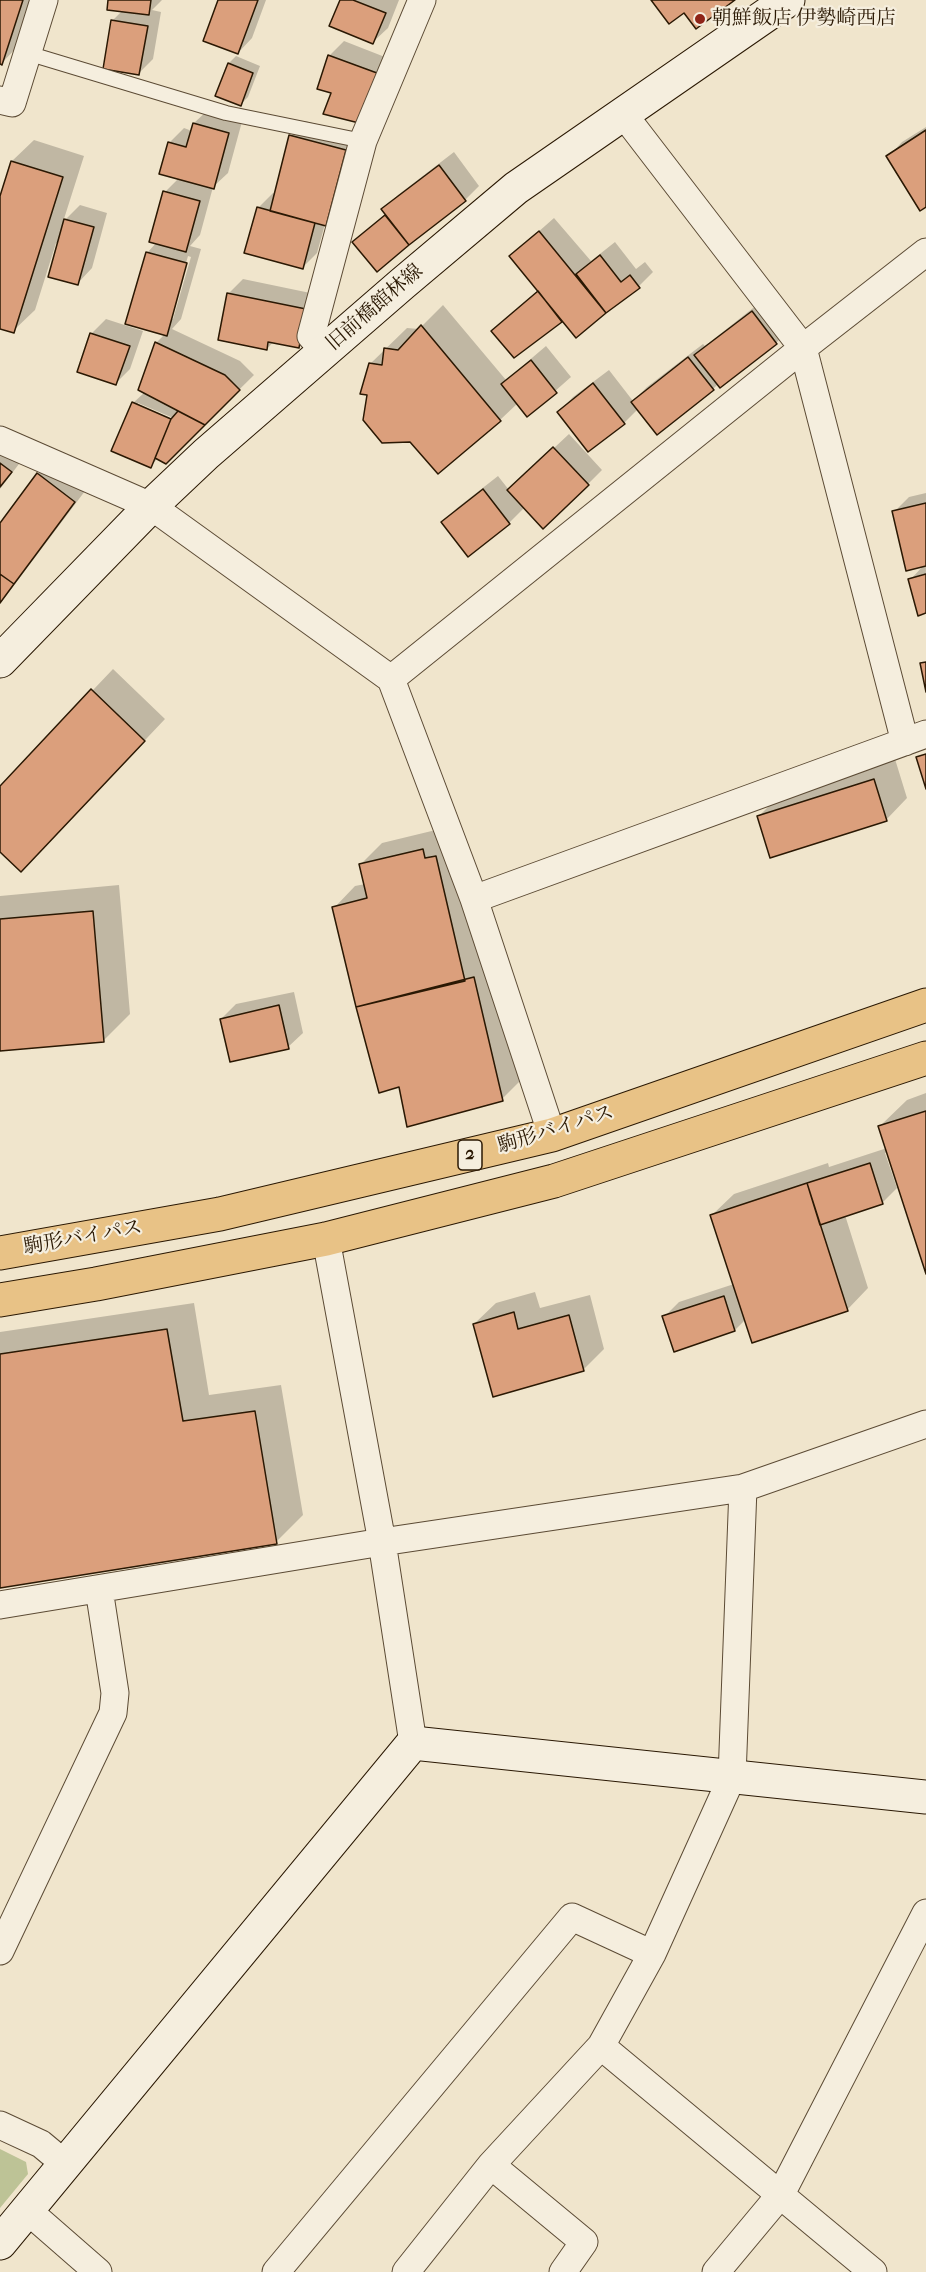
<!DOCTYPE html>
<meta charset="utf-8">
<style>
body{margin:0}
canvas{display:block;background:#f0e5cc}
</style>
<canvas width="926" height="2272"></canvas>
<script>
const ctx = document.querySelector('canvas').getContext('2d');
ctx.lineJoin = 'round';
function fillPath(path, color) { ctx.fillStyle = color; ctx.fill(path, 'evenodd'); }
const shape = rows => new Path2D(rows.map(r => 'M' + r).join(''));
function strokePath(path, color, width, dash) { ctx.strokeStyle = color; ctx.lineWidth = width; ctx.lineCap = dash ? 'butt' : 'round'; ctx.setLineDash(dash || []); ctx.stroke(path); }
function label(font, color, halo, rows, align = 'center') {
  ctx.font = font + ' "IM FELL French Canon","Noto Serif JP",serif'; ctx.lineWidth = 4.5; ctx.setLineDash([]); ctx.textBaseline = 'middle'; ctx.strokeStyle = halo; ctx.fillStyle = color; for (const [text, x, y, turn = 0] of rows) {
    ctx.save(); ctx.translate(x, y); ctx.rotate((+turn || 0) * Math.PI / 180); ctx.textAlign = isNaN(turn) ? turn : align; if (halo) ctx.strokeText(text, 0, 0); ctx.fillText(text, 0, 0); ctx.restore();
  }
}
fillPath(shape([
 [0,2149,26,2162,28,2174,0,2208]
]), '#bdc396');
fillPath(shape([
 [0,0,32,0,16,48,2,63,0,62],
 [109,0,162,0,152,10,161,12,153,59,138,74,113,20,122,11],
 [219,0,266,0,252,38,238,53],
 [342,0,399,0,388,28,373,42],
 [344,41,390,59,373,106,329,56],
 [236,56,260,66,248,97,241,104,217,95,229,63],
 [209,109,243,118,228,173,213,187,200,235,190,246,201,249,181,319,172,329,240,361,254,375,166,462,158,458,151,466,133,403,145,392,156,343,165,334,147,253,157,242,165,192,179,178,169,143,184,128,192,131,194,123],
 [188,256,191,257,173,319,170,319],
 [138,403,178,420,177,423,138,406],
 [305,121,360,135,341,210,325,224,317,253,303,267,258,208,273,193,276,194,291,136],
 [926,127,926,205,888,157,902,142],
 [34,140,84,156,63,222,80,205,107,213,92,268,78,283,59,244,56,243,35,310,13,331,0,327,0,201,12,161],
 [454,152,479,186,465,200,377,270,354,243,386,213,383,210,398,195],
 [554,218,591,261,615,242,636,269,645,262,653,272,639,286,576,336,563,320,514,356,493,331,538,290,511,256],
 [243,279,320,295,313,331,298,346,274,341,267,349,228,294],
 [767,297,791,328,776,343,720,386,718,384,713,389,638,409,624,423,588,450,559,412,573,397,609,370,633,401,647,387,703,344,705,346],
 [443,305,506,380,546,346,571,377,528,415,518,403,500,420,438,472,369,394,370,364,407,328,419,329],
 [106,319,143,331,130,369,116,383,91,334],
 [569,434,602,470,588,484,525,507,509,523,443,522,457,508,498,476,509,490],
 [0,438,25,456,0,489],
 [53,460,88,487,0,604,0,526,38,474],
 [926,493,926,612,910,580,924,565,894,512,909,497],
 [113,669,165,719,42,849,0,850,0,788],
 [895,759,907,798,886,820,759,816,780,795],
 [444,828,523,1078,502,1099,400,1086,334,908,355,886,365,884,361,864,382,843],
 [119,885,130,1014,103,1041,0,1050,0,896],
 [294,992,303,1033,288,1047,221,1019,236,1004],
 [926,1093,926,1269,888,1152,885,1153,897,1188,882,1203,845,1215,868,1288,847,1310,746,1319,735,1330,664,1317,679,1302,734,1284,712,1215,734,1194,828,1163,829,1167,887,1148,880,1126,907,1100],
 [535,1292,540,1308,590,1295,604,1349,583,1370,474,1324,496,1303],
 [194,1303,209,1395,281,1385,303,1515,276,1542,0,1586,0,1332]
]), '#0003');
const building = shape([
 [0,0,23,0,2,65,0,64,0,0],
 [108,0,151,0,149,15,107,10,108,0],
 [218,0,258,0,238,54,203,41,218,0],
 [340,0,353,0,386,13,373,44,329,26,340,0],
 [651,0,735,0,696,29,684,13,669,24,651,0],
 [111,20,148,26,139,75,103,69,111,20],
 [328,55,377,73,359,123,323,114,331,93,317,89,328,55],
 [228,63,253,73,241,106,215,96,228,63],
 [193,123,229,133,214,189,159,174,168,142,186,147,193,123],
 [926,130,926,207,920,211,886,156,926,130],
 [289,135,346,150,326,226,270,211,289,135],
 [11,161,63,177,14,333,0,329,0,196,11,161],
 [439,165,466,201,409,245,381,209,439,165],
 [163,191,200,201,186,252,149,242,163,191],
 [257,207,315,223,303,269,244,253,257,207],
 [385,215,409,245,377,272,352,242,385,215],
 [64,219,94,227,78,285,48,277,64,219],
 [539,231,606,313,576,338,509,256,539,231],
 [146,252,187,263,167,336,125,324,146,252],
 [600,255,621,282,630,275,640,288,606,313,576,274,600,255],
 [538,291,562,322,514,358,491,331,538,291],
 [227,293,306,309,299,348,268,342,267,350,218,340,227,293],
 [752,311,777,344,720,388,694,355,752,311],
 [421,325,501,421,438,474,410,442,382,443,363,420,367,395,360,394,369,363,382,365,384,348,398,350,421,325],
 [90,333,130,346,116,385,77,372,90,333],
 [155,342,225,375,240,390,205,425,138,390,155,342],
 [688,357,714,390,657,435,631,402,688,357],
 [531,360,557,393,527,417,501,384,531,360],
 [593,383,625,424,588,452,557,412,593,383],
 [132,402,171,419,151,468,111,451,132,402],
 [178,411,205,425,166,464,155,458,171,419,178,411],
 [553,447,589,485,543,529,507,490,553,447],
 [0,463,12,472,0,487,0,463],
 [37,473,75,502,14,584,0,574,0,523,37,473],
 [483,489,510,524,468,557,441,522,483,489],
 [926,503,926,566,906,571,892,511,926,503],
 [0,574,14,584,0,603,0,574],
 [926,574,926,613,918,616,908,579,926,574],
 [926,662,926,692,920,663,926,662],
 [91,689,145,741,21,872,0,852,0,786,91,689],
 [926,754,926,789,916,757,926,754],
 [874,779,887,821,770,858,757,816,874,779],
 [423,849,425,858,436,856,465,981,356,1007,332,907,367,898,359,864,423,849],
 [93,911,104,1042,0,1051,0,919,93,911],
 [474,977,503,1101,407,1127,399,1087,379,1093,356,1007,474,977],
 [279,1005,289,1049,230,1062,220,1019,279,1005],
 [926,1111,926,1274,878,1126,926,1111],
 [870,1163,883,1204,820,1225,807,1183,870,1163],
 [807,1183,848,1311,752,1343,710,1215,807,1183],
 [724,1296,735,1331,674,1352,662,1316,724,1296],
 [514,1312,518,1329,569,1315,584,1371,493,1397,473,1324,514,1312],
 [167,1329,183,1421,255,1411,277,1544,0,1588,0,1354,167,1329]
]);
fillPath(building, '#db9f7c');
strokePath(building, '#2a1803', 1.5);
const lane = shape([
 [27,53,226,113,363,141]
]);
const street = shape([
 [0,100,12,103,44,0],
 [624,115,803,348,905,742],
 [324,351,311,336,363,141,422,0],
 [0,440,151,506,391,679,474,899,552,1135],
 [391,679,803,348,926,252],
 [474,899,926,734],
 [326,1239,382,1542,413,1743],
 [0,1605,382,1542,743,1488,926,1424],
 [0,1951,113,1713,115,1693,99,1589],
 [601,2046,873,2272],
 [0,2125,41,2144,65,2164],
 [491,2165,584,2242,563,2272],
 [27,2210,98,2272],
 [276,2272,572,1917,652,1954],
 [406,2272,491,2165,601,2046,652,1954,732,1777,743,1488],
 [716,2272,781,2194,926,1913]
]);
const secondary = shape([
 [0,661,151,506,206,454,402,284,516,188,788,0],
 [0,2243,413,1743,926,1797]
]);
const primary = shape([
 [0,1253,220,1214,552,1135,926,1005],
 [0,1300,96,1284,326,1239,554,1181,926,1058]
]);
strokePath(lane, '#5c4b35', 16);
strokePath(street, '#5c4b35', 29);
strokePath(secondary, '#2a1803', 35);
strokePath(primary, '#2a1803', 35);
strokePath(lane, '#f5eede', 14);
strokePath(street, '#f5eede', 27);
strokePath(secondary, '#f5eede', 33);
strokePath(primary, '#e8c286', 33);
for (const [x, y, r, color] of [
 [700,19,6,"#8f2418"]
]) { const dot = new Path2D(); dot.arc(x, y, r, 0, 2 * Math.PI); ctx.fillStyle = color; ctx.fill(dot); strokePath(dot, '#f5eede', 2); }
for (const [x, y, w] of [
 [470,1155,24]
]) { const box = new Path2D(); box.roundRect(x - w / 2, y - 15, w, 30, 4.5); ctx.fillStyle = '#f5eede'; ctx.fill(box); strokePath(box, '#2a1803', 1.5); }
label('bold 18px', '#2a1803', null, [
 ["2",470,1155]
]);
label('20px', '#2a1803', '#f5eede', [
 ["朝鮮飯店 伊勢崎西店",712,19]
], 'left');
label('20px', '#2a1803', '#f5eede', [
 ["旧前橋館林線",375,308,-41],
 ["駒形バイパス",556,1130,-17],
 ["駒形バイパス",83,1238,-10]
]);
</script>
